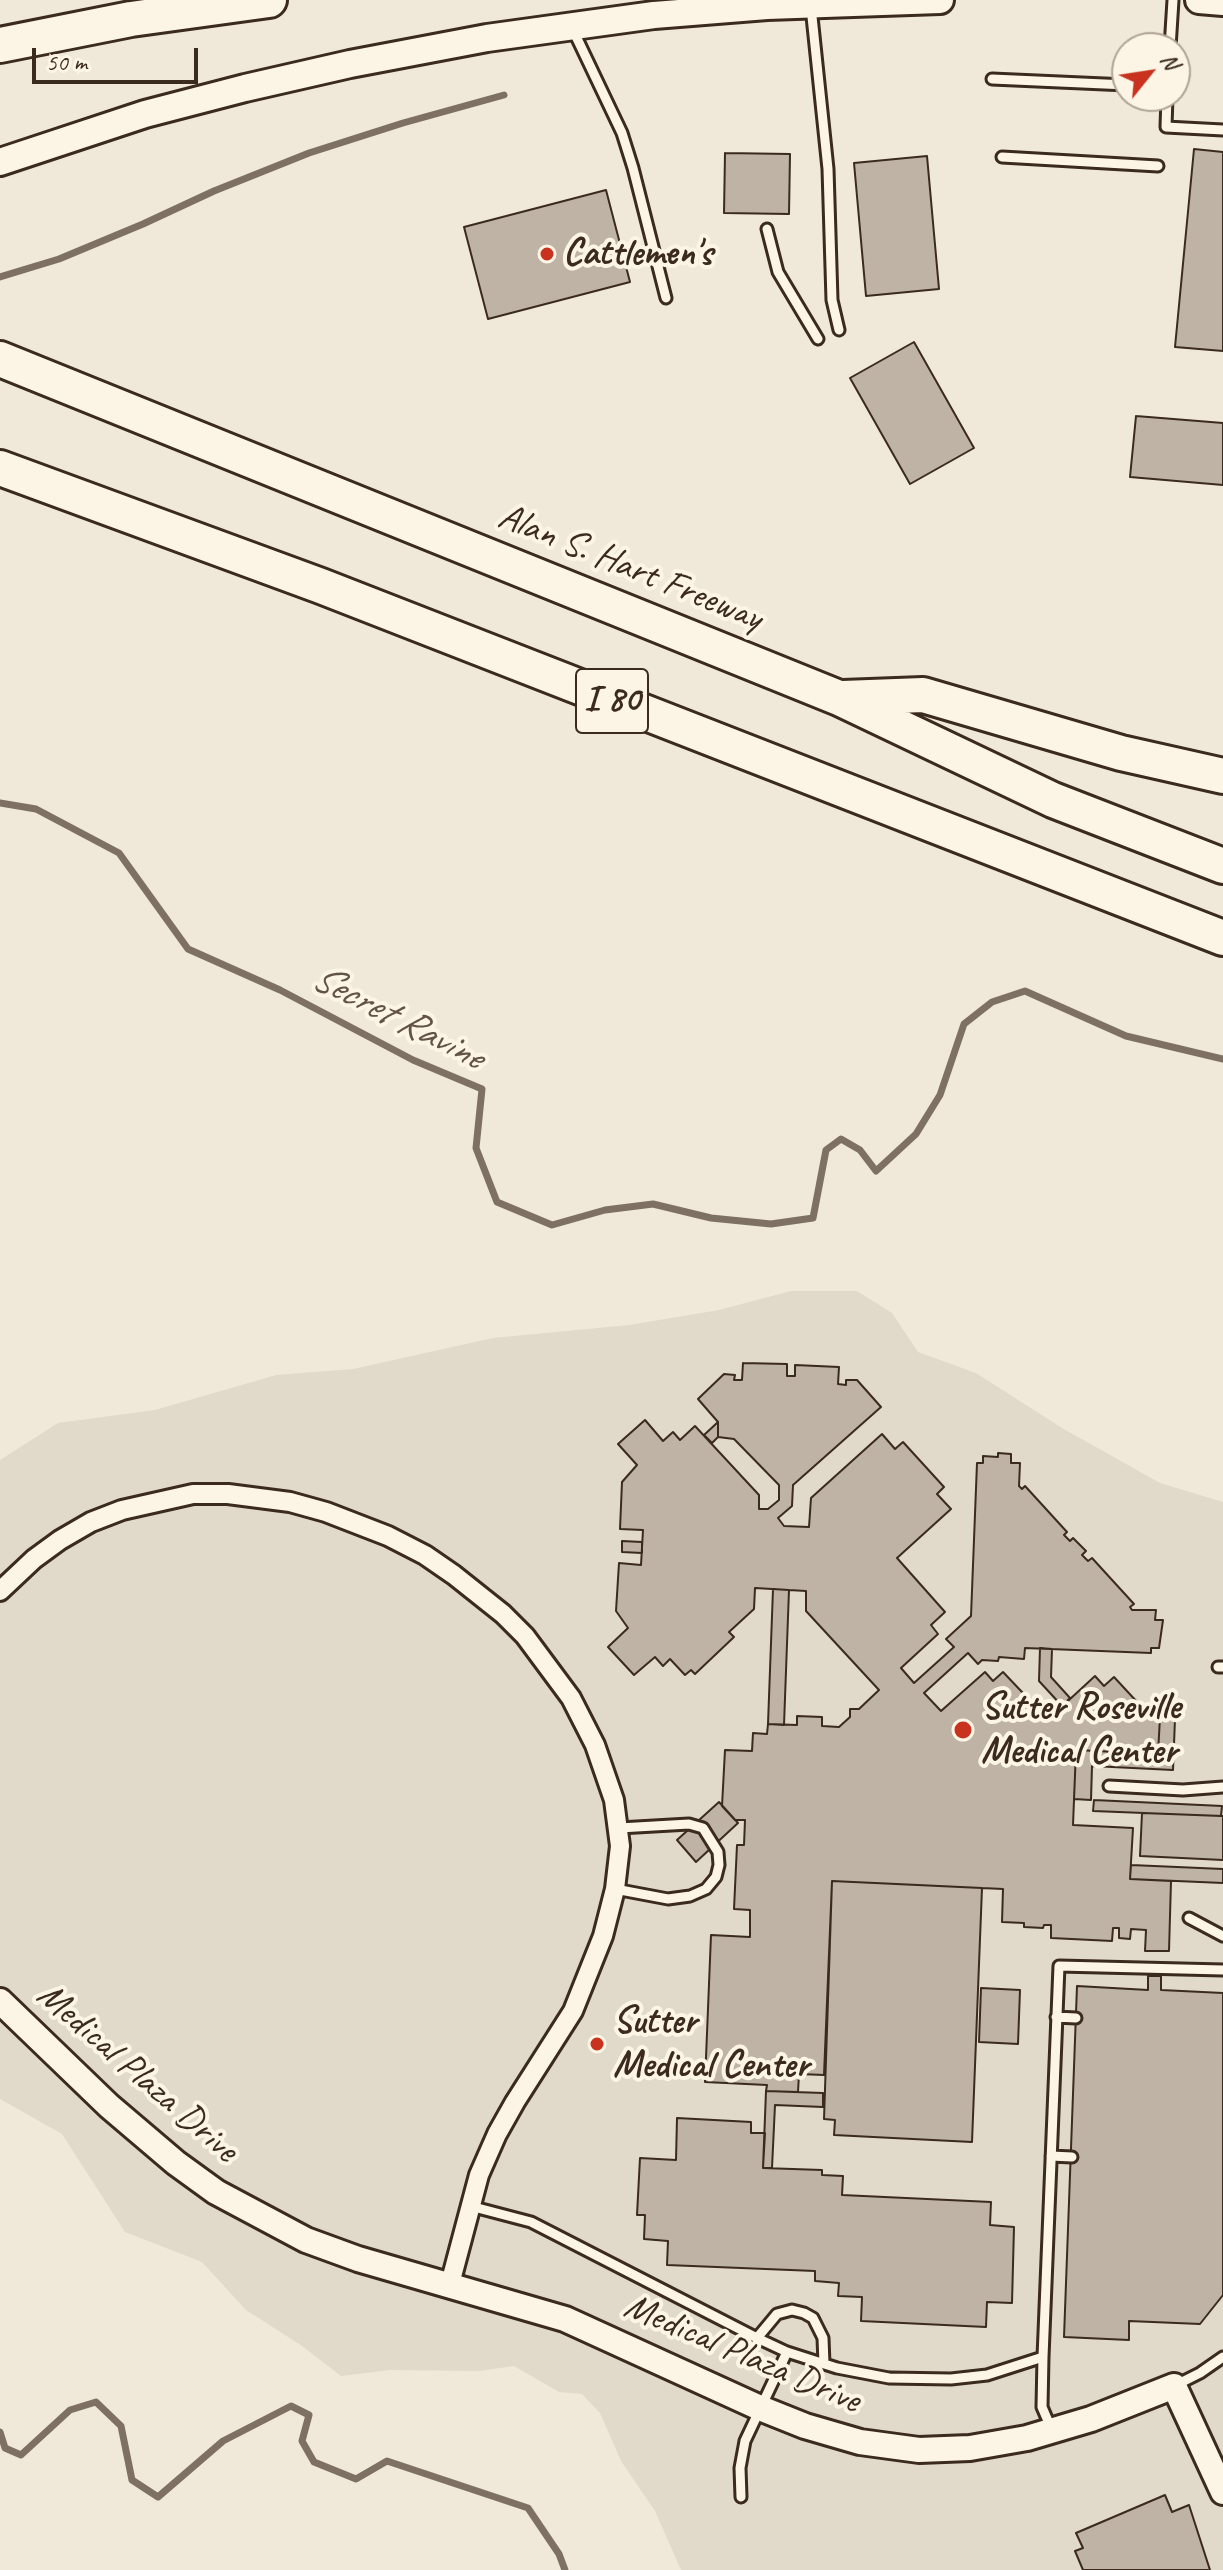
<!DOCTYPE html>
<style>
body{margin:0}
#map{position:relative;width:1223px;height:2570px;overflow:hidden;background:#f0e9d9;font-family:Caveat,sans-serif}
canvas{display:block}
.north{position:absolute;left:1111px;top:32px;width:80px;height:80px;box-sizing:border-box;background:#fcf5e5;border:2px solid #afa495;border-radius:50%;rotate:60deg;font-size:22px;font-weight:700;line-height:32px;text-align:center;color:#3b2a1e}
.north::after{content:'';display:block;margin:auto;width:28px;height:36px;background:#c8321e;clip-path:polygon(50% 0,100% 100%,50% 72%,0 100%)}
.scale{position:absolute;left:32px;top:48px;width:166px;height:36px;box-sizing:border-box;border:4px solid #3b2a1e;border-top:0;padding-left:10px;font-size:24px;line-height:28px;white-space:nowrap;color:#3b2a1e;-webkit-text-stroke:6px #fcf5e5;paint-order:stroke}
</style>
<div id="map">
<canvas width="1223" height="2570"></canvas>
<div class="north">N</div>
<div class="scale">50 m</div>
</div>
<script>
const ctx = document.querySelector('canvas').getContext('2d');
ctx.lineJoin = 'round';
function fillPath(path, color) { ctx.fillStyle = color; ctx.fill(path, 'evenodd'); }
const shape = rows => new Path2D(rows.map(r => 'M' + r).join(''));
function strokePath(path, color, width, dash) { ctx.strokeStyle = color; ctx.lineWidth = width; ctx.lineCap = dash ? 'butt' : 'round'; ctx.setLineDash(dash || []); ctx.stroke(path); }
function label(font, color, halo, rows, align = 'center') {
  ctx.font = font + ' Caveat,sans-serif'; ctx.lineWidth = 8; ctx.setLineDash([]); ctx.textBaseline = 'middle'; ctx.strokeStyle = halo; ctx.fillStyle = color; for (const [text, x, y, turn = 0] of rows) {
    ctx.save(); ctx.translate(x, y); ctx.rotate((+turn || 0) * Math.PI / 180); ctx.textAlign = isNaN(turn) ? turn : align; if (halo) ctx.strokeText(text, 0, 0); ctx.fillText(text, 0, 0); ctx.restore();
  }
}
fillPath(shape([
 [791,1291,857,1291,892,1313,918,1352,976,1373,1062,1428,1160,1483,1223,1502,1223,2570,681,2570,655,2511,621,2461,600,2413,582,2394,559,2392,514,2366,479,2371,390,2370,341,2376,302,2346,246,2310,202,2262,125,2232,62,2134,0,2099,0,1460,58,1423,155,1410,276,1375,353,1369,493,1338,629,1325,719,1310]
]), '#e1d9c9');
strokePath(shape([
 [0,277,59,259,143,224,214,191,309,153,403,123,504,95],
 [0,803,36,809,119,853,188,949,280,990,413,1060,482,1089,476,1148,497,1202,552,1225,605,1210,653,1204,711,1218,771,1224,813,1218,826,1150,841,1139,860,1150,876,1171,916,1134,940,1095,964,1024,992,1002,1025,991,1126,1036,1223,1059],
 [0,2432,5,2448,21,2455,70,2410,96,2402,121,2426,132,2480,158,2497,223,2441,291,2406,309,2415,302,2441,314,2462,356,2479,387,2461,528,2508,559,2554,565,2570]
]), '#7e7163', 7);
const building = shape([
 [1194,149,1223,152,1223,351,1175,347,1194,149],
 [725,153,790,154,789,214,724,213,725,153],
 [927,156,939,289,866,296,854,163,927,156],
 [606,190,630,282,488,319,464,227,606,190],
 [914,342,974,448,910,484,850,378,914,342],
 [1136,416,1223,423,1223,485,1130,477,1136,416],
 [743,1363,787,1364,787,1376,795,1376,795,1365,839,1367,838,1384,846,1385,846,1380,857,1380,881,1407,793,1485,792,1506,778,1518,784,1526,809,1527,811,1498,882,1434,895,1449,903,1442,944,1487,937,1494,951,1509,897,1558,945,1612,931,1625,938,1634,901,1668,914,1683,954,1647,946,1639,971,1616,977,1463,983,1463,983,1456,998,1457,998,1453,1011,1454,1011,1463,1020,1463,1019,1486,1022,1489,1025,1486,1067,1532,1064,1535,1070,1541,1073,1538,1086,1551,1082,1555,1088,1561,1092,1558,1134,1604,1130,1607,1132,1610,1156,1610,1155,1620,1163,1620,1159,1648,1151,1648,1151,1653,1025,1648,1024,1659,999,1657,998,1661,982,1660,978,1664,968,1653,924,1693,941,1711,985,1672,993,1681,1003,1672,1040,1711,1056,1712,1095,1676,1104,1686,1114,1677,1151,1717,1160,1717,1158,1754,1076,1750,1073,1825,1133,1828,1130,1879,1171,1881,1169,1951,1145,1951,1146,1930,1131,1929,1130,1939,1119,1938,1119,1928,1113,1928,1112,1941,1051,1938,1051,1925,1044,1925,1043,1928,1024,1927,1024,1923,1002,1922,1003,1889,832,1881,824,2075,799,2074,798,2092,766,2091,767,2085,705,2082,711,1935,750,1937,750,1910,734,1909,737,1845,744,1845,745,1820,735,1820,722,1806,725,1750,752,1751,753,1733,767,1734,768,1724,797,1725,797,1716,822,1717,822,1726,839,1727,850,1717,850,1709,859,1709,879,1690,806,1611,806,1591,755,1588,754,1609,729,1632,734,1637,695,1674,691,1670,685,1675,670,1659,663,1666,655,1657,634,1675,608,1647,628,1628,616,1611,619,1563,641,1565,643,1530,620,1529,622,1482,637,1465,618,1444,645,1420,663,1441,673,1432,680,1440,695,1426,759,1495,759,1509,768,1509,779,1500,779,1485,734,1439,718,1437,718,1422,698,1399,724,1374,735,1375,734,1380,742,1380,743,1363],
 [718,1422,718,1437,712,1443,704,1435,718,1422],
 [622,1541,642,1542,642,1553,622,1552,622,1541],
 [773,1589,789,1590,784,1725,768,1724,773,1589],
 [1040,1648,1052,1649,1051,1677,1070,1698,1062,1706,1039,1681,1040,1648],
 [1160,1717,1175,1719,1173,1770,1092,1766,1091,1800,1074,1799,1076,1750,1158,1754,1160,1717],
 [1094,1800,1222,1806,1221,1816,1093,1811,1094,1800],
 [719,1802,738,1823,696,1862,677,1840,719,1802],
 [1142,1813,1223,1816,1223,1860,1140,1856,1142,1813],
 [1131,1865,1223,1869,1223,1883,1130,1879,1131,1865],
 [832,1881,982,1888,972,2142,834,2135,835,2120,824,2119,832,1881],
 [1148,1976,1161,1976,1161,1990,1223,1993,1223,2295,1200,2324,1129,2321,1129,2340,1064,2337,1077,1986,1148,1990,1148,1976],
 [981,1988,1020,1990,1018,2044,979,2042,981,1988],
 [766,2091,823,2093,823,2107,775,2105,772,2168,763,2168,766,2091],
 [677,2118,751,2122,751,2133,765,2133,763,2168,822,2170,822,2175,843,2176,842,2195,991,2202,990,2225,1014,2227,1012,2303,987,2302,986,2327,861,2321,862,2297,838,2296,839,2283,815,2281,815,2271,667,2265,668,2241,644,2239,645,2215,637,2215,640,2158,676,2160,677,2118],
 [1165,2495,1172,2512,1189,2505,1210,2570,1083,2570,1075,2551,1083,2548,1076,2533,1165,2495]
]);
fillPath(building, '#beb3a4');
strokePath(building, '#3b2a1e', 2);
const service = shape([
 [811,7,828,169,832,300,839,330],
 [573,30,622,133,633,168,666,298],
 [1170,48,1173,0],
 [992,79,1127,85],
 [1167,96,1166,127,1223,130],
 [1002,157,1158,166],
 [767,229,778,272,818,339],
 [1218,1667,1223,1667],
 [1109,1786,1183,1790,1223,1787],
 [615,1889,668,1899,690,1896,706,1889,716,1877,719,1865,718,1852,703,1828,689,1824,619,1828],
 [1189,1918,1223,1936],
 [1056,2017,1076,2018],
 [1051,2156,1072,2157],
 [470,2206,531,2222,757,2338,787,2352,837,2368,889,2378,951,2379,987,2375,1043,2357],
 [757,2338,777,2314,792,2310,804,2313,813,2318,823,2338,824,2364],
 [1174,2386,1200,2373,1223,2357],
 [1051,2428,1042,2407,1043,2357,1059,1966,1223,1970],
 [741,2497,740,2468,745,2441,787,2352]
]);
const minor = shape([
 [0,1591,34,1559,60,1540,91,1522,122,1510,193,1494,228,1494,290,1502,326,1512,388,1536,425,1555,454,1575,503,1614,525,1636,571,1698,595,1745,614,1800,620,1846,615,1889,603,1936,573,2011,515,2102,497,2134,479,2175,450,2284]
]);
const tertiary = shape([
 [0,2001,109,2106,176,2163,216,2192,306,2240,358,2259,565,2319,760,2408,805,2426,860,2442,919,2450,970,2448,1027,2438,1091,2419,1174,2386,1223,2492]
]);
const secondary = shape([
 [1199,0,1223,2],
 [0,162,145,114,245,88,350,64,487,38,654,15,767,6,940,0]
]);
const motorway = shape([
 [0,45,131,19,269,0],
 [0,359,839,698,1053,800,1223,866],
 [0,468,321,586,1223,938],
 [843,698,923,695,1121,753,1223,776]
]);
strokePath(service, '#3b2a1e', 15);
strokePath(minor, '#3b2a1e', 24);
strokePath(tertiary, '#3b2a1e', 30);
strokePath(secondary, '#3b2a1e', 32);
strokePath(motorway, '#3b2a1e', 40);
strokePath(service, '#fcf5e5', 9);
strokePath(minor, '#fcf5e5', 18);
strokePath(tertiary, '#fcf5e5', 24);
strokePath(secondary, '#fcf5e5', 26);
strokePath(motorway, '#fcf5e5', 34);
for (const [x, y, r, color] of [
 [547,254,8,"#c8321e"],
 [963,1730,10,"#c8321e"],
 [597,2044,8,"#c8321e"]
]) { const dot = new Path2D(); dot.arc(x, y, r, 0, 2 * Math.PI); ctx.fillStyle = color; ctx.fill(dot); strokePath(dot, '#fcf5e5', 3); }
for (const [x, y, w] of [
 [612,701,72]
]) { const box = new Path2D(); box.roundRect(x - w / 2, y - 32, w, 64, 6); ctx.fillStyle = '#fcf5e5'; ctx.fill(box); strokePath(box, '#3b2a1e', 2); }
label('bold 36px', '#3b2a1e', null, [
 ["I 80",612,701]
]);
label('bold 38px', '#3b2a1e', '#fcf5e5', [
 ["Cattlemen's",563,254],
 ["Sutter Roseville",981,1708],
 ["Medical Center",981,1752],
 ["Sutter",613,2022],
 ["Medical Center",613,2066]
], 'left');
label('38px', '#3b2a1e', '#fcf5e5', [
 ["Alan S. Hart Freeway",630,568,22],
 ["Medical Plaza Drive",137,2073,41],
 ["Medical Plaza Drive",742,2354,23]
]);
label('italic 40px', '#625346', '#fcf5e5', [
 ["Secret Ravine",397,1018,27]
]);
</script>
